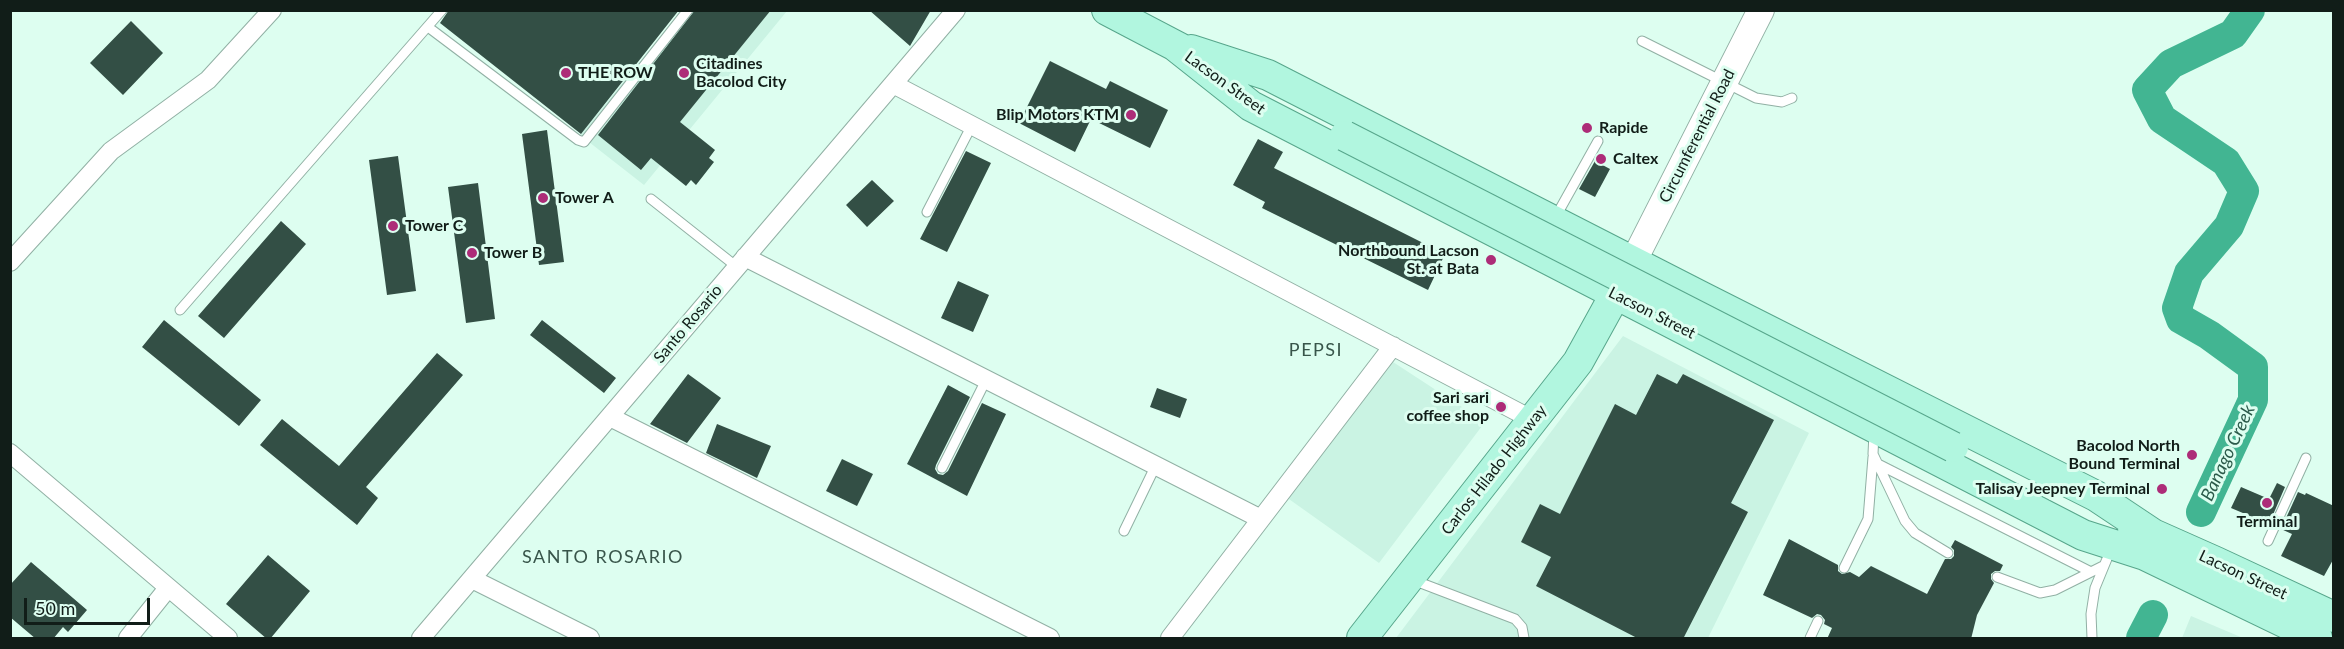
<!DOCTYPE html>
<style>
body{margin:0}
#map{position:relative;width:2344px;height:649px;overflow:hidden;background:#ddfef0;font-family:Lato,sans-serif}
canvas{display:block}
.frame{position:absolute;inset:0;border:12px solid #111d18;pointer-events:none}
.scale{position:absolute;left:24px;top:598px;width:126px;height:27px;box-sizing:border-box;border:3px solid #111d18;border-top:0;padding-left:8px;font-size:18px;line-height:21px;white-space:nowrap;color:#111d18;-webkit-text-stroke:4px #ddfef0;paint-order:stroke}
</style>
<div id="map">
<canvas width="2344" height="649"></canvas>
<div class="frame"></div>
<div class="scale">50 m</div>
</div>
<script>
const ctx = document.querySelector('canvas').getContext('2d');
ctx.lineJoin = 'round';
function fillPath(path, color) { ctx.fillStyle = color; ctx.fill(path, 'evenodd'); }
const shape = rows => new Path2D(rows.map(r => 'M' + r).join(''));
function strokePath(path, color, width, dash) { ctx.strokeStyle = color; ctx.lineWidth = width; ctx.lineCap = dash ? 'butt' : 'round'; ctx.setLineDash(dash || []); ctx.stroke(path); }
function label(font, color, halo, rows, align = 'center') {
  ctx.font = font + ' Lato,sans-serif'; ctx.lineWidth = 6; ctx.setLineDash([]); ctx.textBaseline = 'middle'; ctx.strokeStyle = halo; ctx.fillStyle = color; for (const [text, x, y, turn = 0] of rows) {
    ctx.save(); ctx.translate(x, y); ctx.rotate((+turn || 0) * Math.PI / 180); ctx.textAlign = isNaN(turn) ? turn : align; if (halo) ctx.strokeText(text, 0, 0); ctx.fillText(text, 0, 0); ctx.restore();
  }
}
fillPath(shape([
 [681,11,787,11,644,185,580,135],
 [1623,336,1809,433,1708,638,1396,638],
 [1393,362,1485,422,1379,563,1286,497],
 [2191,616,2243,638,2182,638]
]), '#caf3e3');
strokePath(shape([
 [2201,512,2253,400,2253,367,2209,335,2181,319,2177,308,2189,273,2229,226,2244,191,2226,162,2162,119,2147,90,2171,64,2233,34,2250,10],
 [2141,638,2153,615]
]), '#42b592', 30);
fillPath(shape([
 [449,10,679,10,581,134,440,23],
 [695,10,771,10,680,122,715,150,709,158,714,162,696,185,691,180,686,186,651,158,641,170,598,135],
 [869,10,931,10,910,46],
 [131,21,163,53,123,95,90,63],
 [1050,61,1106,89,1110,81,1168,110,1150,148,1091,119,1075,152,1019,123],
 [547,130,564,262,539,265,522,134],
 [1258,139,1283,152,1274,168,1445,254,1428,290,1262,208,1265,202,1233,185],
 [966,151,991,163,947,252,920,239],
 [398,156,416,291,387,295,369,160],
 [1595,161,1610,169,1595,197,1579,189],
 [872,180,894,201,867,227,846,205],
 [478,183,495,319,466,323,448,187],
 [281,221,306,244,224,338,198,316],
 [958,281,989,295,973,332,941,318],
 [164,320,261,400,239,426,142,347],
 [542,320,616,378,604,393,530,335],
 [437,353,463,375,366,487,378,498,357,525,260,445,282,419,339,466],
 [688,374,721,398,687,443,650,424],
 [1657,374,1677,384,1683,374,1774,420,1731,503,1748,512,1683,639,1639,639,1536,586,1551,557,1521,542,1540,504,1560,514,1615,404,1636,415],
 [948,385,970,397,936,465,935,469,938,474,943,475,948,471,982,403,1006,414,967,496,907,464],
 [1157,388,1187,399,1180,418,1150,407],
 [717,424,771,446,757,478,706,453],
 [842,459,873,474,857,506,826,491],
 [2277,483,2285,487,2269,524,2231,508,2241,487,2269,499],
 [2298,492,2305,495,2306,493,2334,506,2334,558,2324,576,2281,556,2292,534,2281,529],
 [1789,539,1838,565,1838,571,1842,574,1850,572,1859,577,1871,566,1927,594,1945,559,1951,559,1954,556,1954,550,1951,547,1955,540,2003,565,2000,571,1995,571,1991,574,1991,579,1994,583,1977,615,1971,639,1827,639,1832,628,1824,624,1825,620,1821,615,1817,614,1812,618,1763,595],
 [268,555,310,591,270,639,267,639,226,604],
 [31,562,87,610,68,632,63,627,53,639,36,639,10,617,10,585]
]), '#334f45');
const lane = shape([
 [428,27,578,140,584,142,688,10],
 [1642,41,1756,98,1782,102,1792,98],
 [651,199,737,267],
 [927,212,972,125],
 [1555,218,1598,141],
 [180,310,442,10],
 [1874,433,1873,454,1905,521,1915,533,1948,553],
 [1878,464,2091,572],
 [942,468,987,378],
 [1124,531,1156,465],
 [2268,541,2306,458],
 [1844,568,1868,519,1873,457],
 [1997,577,2040,593,2055,590,2103,566],
 [1413,580,1515,619,1522,627,1524,638],
 [1810,638,1818,621],
 [2092,638,2091,614,2095,588,2111,549]
]);
const street = shape([
 [893,84,1533,420],
 [745,257,1261,519,1170,638],
 [10,262,111,151,208,80,272,10],
 [610,417,1050,638],
 [10,453,228,638],
 [1261,519,1393,346],
 [472,579,590,638],
 [128,638,168,588],
 [421,638,956,10]
]);
const secondary = shape([
 [1633,262,1761,10]
]);
const primary = shape([
 [1107,10,1191,54],
 [1174,45,1251,106,2083,535,2145,555],
 [1191,50,1268,75,1702,297,2096,496,2153,534],
 [2133,528,2153,534,2216,562,2334,617],
 [2128,545,2145,555,2317,638],
 [1362,638,1578,362,1626,275]
]);
strokePath(lane, '#91b0a4', 11);
strokePath(street, '#91b0a4', 20);
strokePath(secondary, '#91b0a4', 28);
strokePath(primary, '#57a68b', 32);
strokePath(lane, '#fff', 9);
strokePath(street, '#fff', 18);
strokePath(secondary, '#fff', 26);
strokePath(primary, '#b1f6df', 30);
const primaryBridge = shape([
 [1345,136,1953,447]
]);
strokePath(primaryBridge, '#57a68b', 32, []);
strokePath(primaryBridge, '#b1f6df', 30);
for (const [x, y, r, color] of [
 [566,73,6,"#ad2c78"],
 [684,73,6,"#ad2c78"],
 [1131,115,6,"#ad2c78"],
 [1587,128,6,"#ad2c78"],
 [1601,159,6,"#ad2c78"],
 [543,198,6,"#ad2c78"],
 [393,226,6,"#ad2c78"],
 [472,253,6,"#ad2c78"],
 [1491,260,6,"#ad2c78"],
 [1501,407,6,"#ad2c78"],
 [2192,455,6,"#ad2c78"],
 [2162,489,6,"#ad2c78"],
 [2267,503,6,"#ad2c78"]
]) { const dot = new Path2D(); dot.arc(x, y, r, 0, 2 * Math.PI); ctx.fillStyle = color; ctx.fill(dot); strokePath(dot, '#ddfef0', 2); }
label('bold 16px', '#111d18', '#ddfef0', [
 ["Citadines",696,64],
 ["Bacolod City",696,82],
 ["THE ROW",578,73],
 ["Blip Motors KTM",1119,115,"right"],
 ["Rapide",1599,128],
 ["Caltex",1613,159],
 ["Tower A",555,198],
 ["Tower C",405,226],
 ["Northbound Lacson",1479,251,"right"],
 ["St. at Bata",1479,269,"right"],
 ["Tower B",484,253],
 ["Sari sari",1489,398,"right"],
 ["coffee shop",1489,416,"right"],
 ["Bacolod North",2180,446,"right"],
 ["Bound Terminal",2180,464,"right"],
 ["Talisay Jeepney Terminal",2150,489,"right"],
 ["Terminal",2267,522,"center"]
], 'left');
label('16px', '#111d18', '#ddfef0', [
 ["Lacson Street",1225,83,36],
 ["Circumferential Road",1697,136,-63],
 ["Lacson Street",1652,313,27],
 ["Santo Rosario",688,324,-50],
 ["Carlos Hilado Highway",1494,470,-52],
 ["Lacson Street",2243,575,25]
]);
ctx.letterSpacing = '1.5px';
label('18px', '#38554a', '#ddfef0', [
 ["PEPSI",1316,350],
 ["SANTO ROSARIO",603,557]
]);
ctx.letterSpacing = '0px';
label('italic 18px', '#2b5a4a', '#ddfef0', [
 ["Banago Creek",2228,453,-65]
]);
</script>
